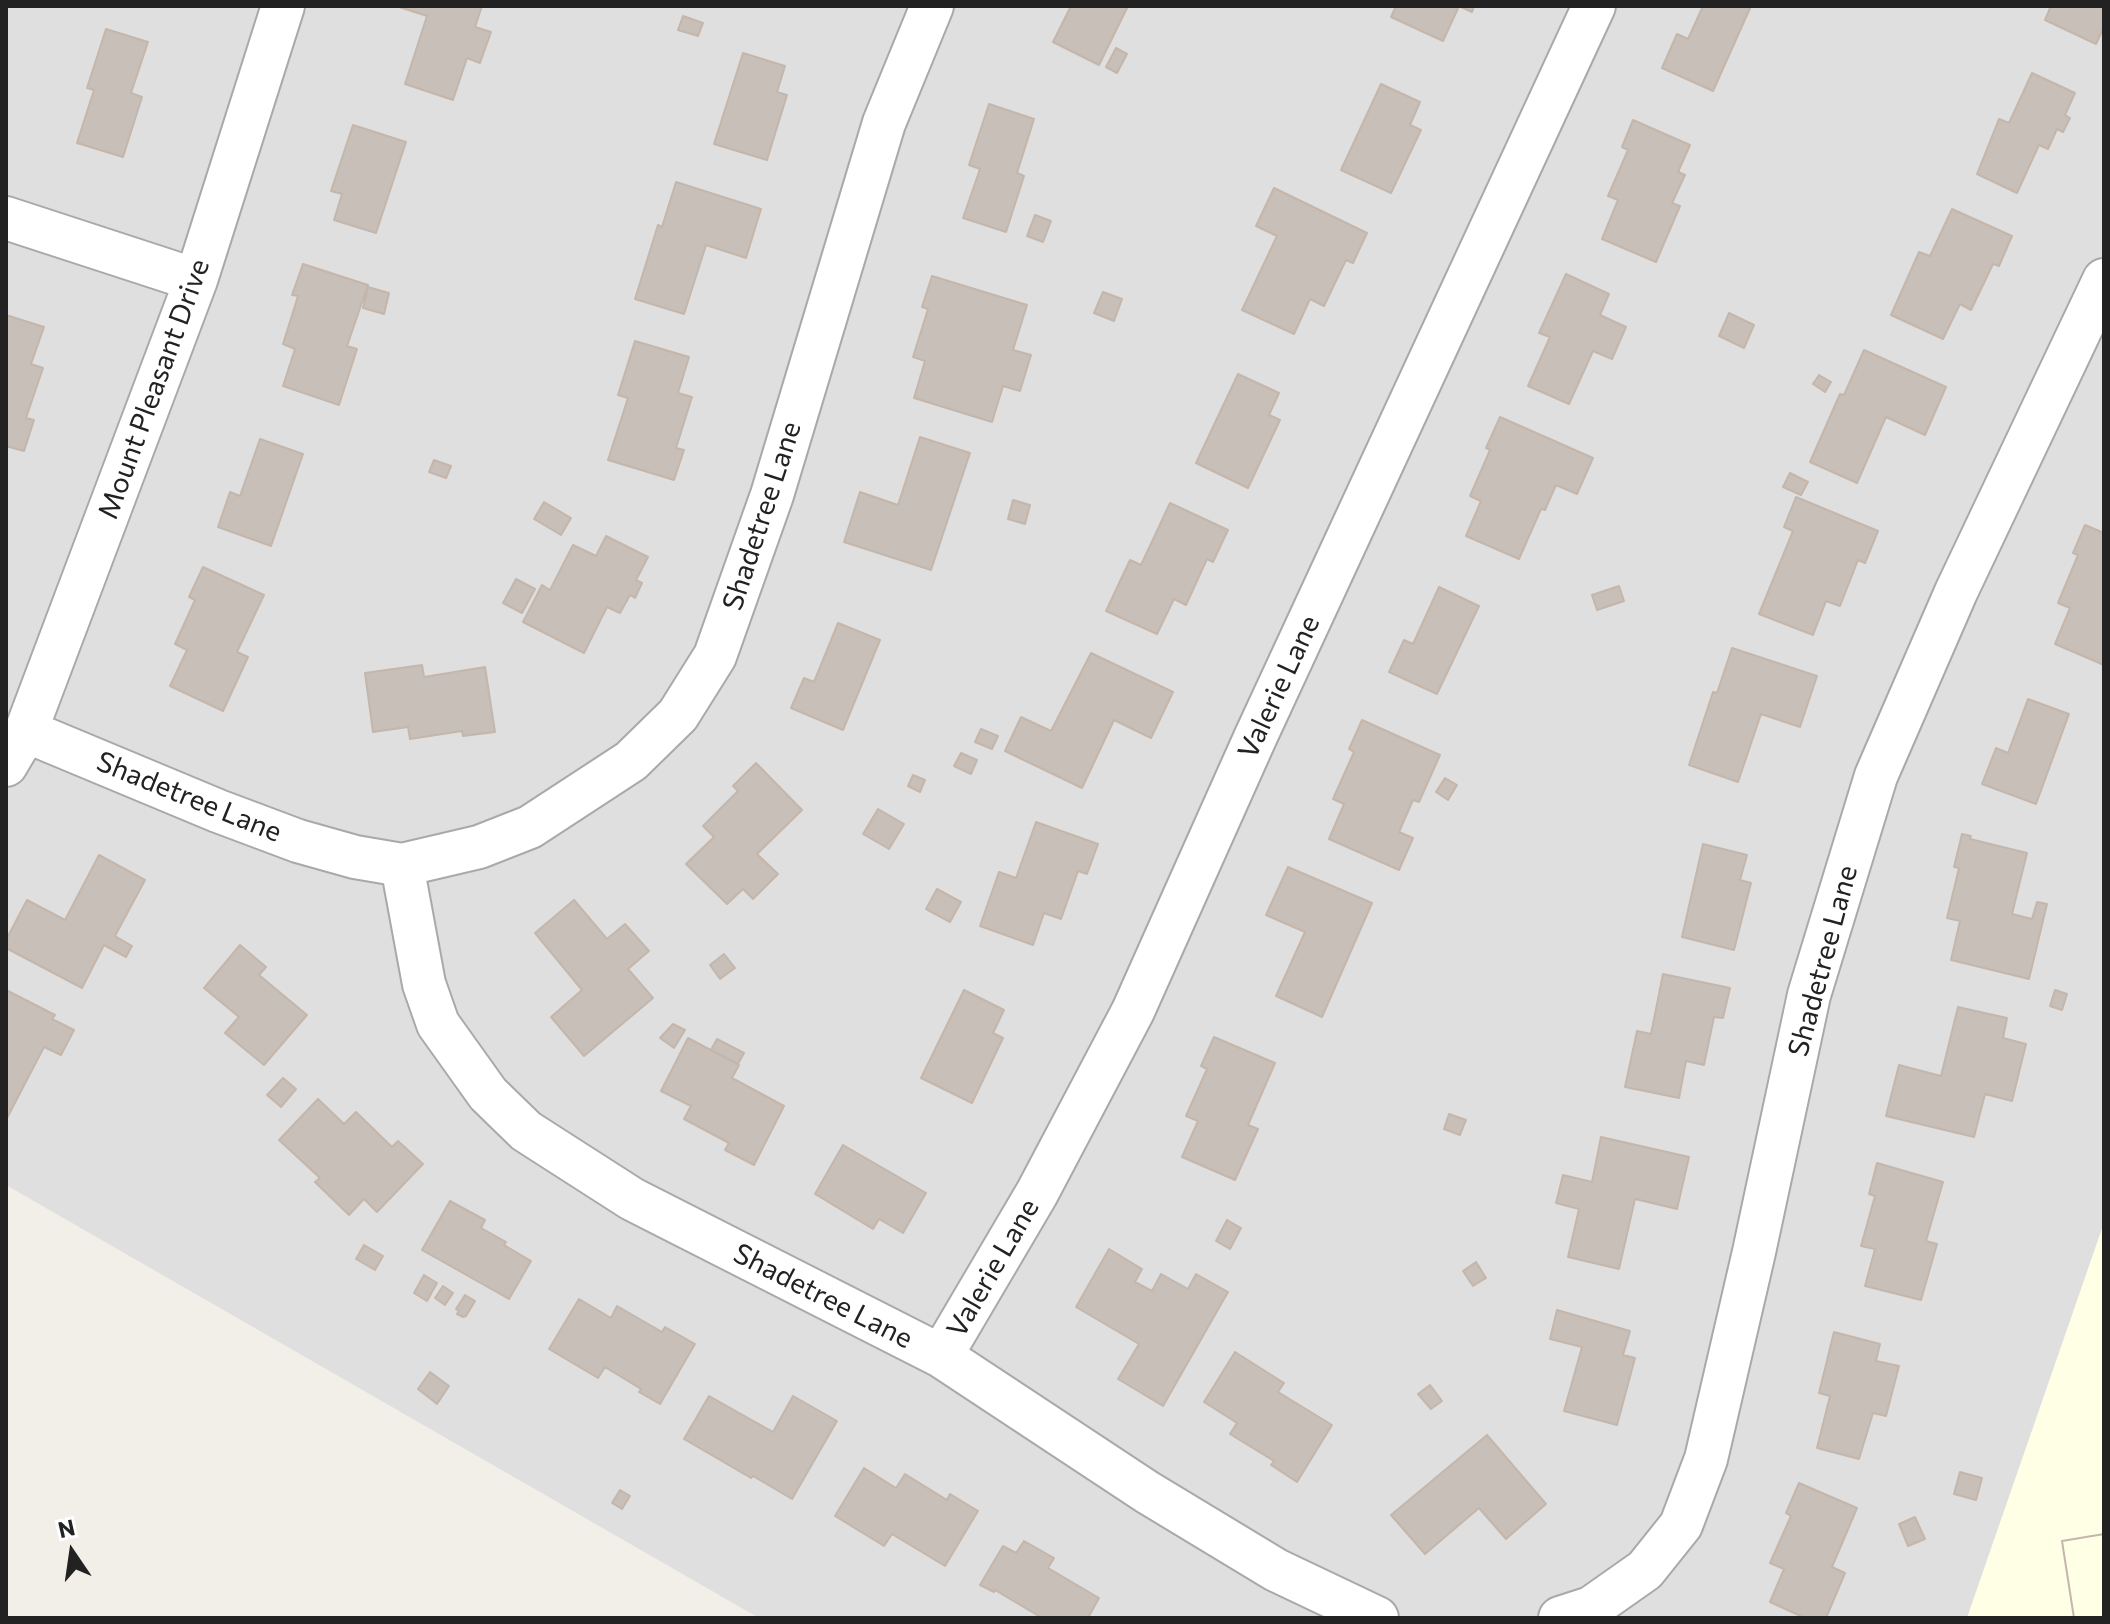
<!DOCTYPE html>
<style>
body{margin:0}
#map{position:relative;width:2110px;height:1624px;overflow:hidden;background:#f2efe9;font-family:Commissioner,sans-serif}
canvas{display:block}
.frame{position:absolute;inset:0;border:8px solid #222;pointer-events:none}
.north{position:absolute;left:32px;top:1512px;width:80px;height:80px;-webkit-text-stroke:6px #fff;paint-order:stroke;rotate:347deg;font-size:22px;font-weight:700;line-height:32px;text-align:center;color:#222}
.north::after{content:'';display:block;margin:auto;width:28px;height:36px;background:#222;clip-path:polygon(50% 0,100% 100%,50% 72%,0 100%)}
</style>
<div id="map">
<canvas width="2110" height="1624"></canvas>
<div class="frame"></div>
<div class="north">N</div>
</div>
<script>
const ctx = document.querySelector('canvas').getContext('2d');
ctx.lineJoin = 'round';
function fillPath(path, color) { ctx.fillStyle = color; ctx.fill(path, 'evenodd'); }
const shape = rows => new Path2D(rows.map(r => 'M' + r).join(''));
function strokePath(path, color, width, dash) { ctx.strokeStyle = color; ctx.lineWidth = width; ctx.lineCap = dash ? 'butt' : 'round'; ctx.setLineDash(dash || []); ctx.stroke(path); }
function label(font, color, halo, rows, align = 'center') {
  ctx.font = font + ' Commissioner,sans-serif'; ctx.lineWidth = 7; ctx.setLineDash([]); ctx.textBaseline = 'middle'; ctx.strokeStyle = halo; ctx.fillStyle = color; for (const [text, x, y, turn = 0] of rows) {
    ctx.save(); ctx.translate(x, y); ctx.rotate((+turn || 0) * Math.PI / 180); ctx.textAlign = isNaN(turn) ? turn : align; if (halo) ctx.strokeText(text, 0, 0); ctx.fillText(text, 0, 0); ctx.restore();
  }
}
fillPath(shape([
 [6,6,2104,6,2104,1223,1967,1618,759,1618,6,1185]
]), '#e0dfdf');
fillPath(shape([
 [2104,1223,2104,1618,1967,1618]
]), '#ffffe5');
const building = shape([
 [396,6,482,6,475,27,491,32,480,63,467,58,453,100,405,84,427,16,396,6],
 [1071,6,1128,6,1099,65,1053,42,1071,6],
 [1396,6,1474,6,1472,12,1459,6,1443,41,1391,17,1396,6],
 [1703,6,1751,6,1713,91,1662,68,1677,34,1688,39,1703,6],
 [2051,6,2104,6,2104,27,2096,44,2045,20,2051,6],
 [683,16,703,23,698,36,678,30,683,16],
 [106,29,148,42,131,93,142,97,123,157,77,143,94,90,87,88,106,29],
 [1116,48,1127,54,1117,73,1106,67,1116,48],
 [743,53,785,66,777,92,787,95,767,160,714,144,743,53],
 [2032,73,2075,93,2065,115,2070,118,2063,132,2057,129,2048,149,2039,145,2017,193,1977,174,1999,119,2009,123,2032,73],
 [1381,84,1420,102,1410,125,1421,130,1391,193,1341,170,1381,84],
 [989,104,1034,119,1017,173,1024,176,1006,232,963,218,980,169,969,165,989,104],
 [1633,120,1690,145,1678,172,1685,175,1672,203,1680,206,1656,262,1602,239,1618,200,1608,196,1628,150,1622,147,1633,120],
 [353,125,406,142,376,233,334,220,342,194,331,191,353,125],
 [676,182,761,209,746,258,706,245,684,314,635,299,658,225,662,227,676,182],
 [1274,188,1367,233,1353,263,1346,260,1324,306,1310,299,1294,334,1242,310,1277,236,1256,226,1274,188],
 [1952,209,2012,236,1999,266,1993,264,1971,310,1960,304,1943,339,1891,315,1919,252,1930,256,1952,209],
 [1035,215,1051,221,1043,242,1027,236,1035,215],
 [303,264,368,285,347,346,357,349,339,405,283,386,295,349,283,344,298,296,292,295,303,264],
 [1566,274,1609,294,1600,315,1626,327,1612,359,1593,351,1569,404,1528,386,1550,337,1539,333,1566,274],
 [932,276,1027,305,1013,350,1031,355,1020,391,1003,386,992,422,914,398,925,361,913,357,928,309,922,307,932,276],
 [368,287,389,293,384,314,363,308,368,287],
 [1103,292,1122,299,1114,321,1094,313,1103,292],
 [1729,313,1754,325,1744,348,1719,336,1729,313],
 [6,315,44,327,31,364,43,368,26,418,34,420,24,451,6,446,6,315],
 [635,341,689,357,678,393,692,397,676,448,684,450,674,480,608,460,628,398,618,395,635,341],
 [1864,350,1946,387,1925,435,1886,417,1857,483,1810,462,1840,394,1844,395,1864,350],
 [1238,374,1279,393,1269,415,1280,420,1248,488,1196,463,1238,374],
 [1819,375,1831,382,1825,392,1813,384,1819,375],
 [1500,417,1593,458,1577,494,1556,485,1545,510,1541,509,1519,559,1466,536,1481,501,1470,496,1490,450,1486,448,1500,417],
 [920,437,970,453,931,570,844,542,860,492,898,505,920,437],
 [260,439,303,454,271,546,218,527,230,492,240,496,260,439],
 [434,460,451,466,446,478,429,472,434,460],
 [1790,473,1808,482,1801,495,1783,487,1790,473],
 [1796,497,1878,531,1865,563,1858,560,1840,606,1826,601,1813,635,1759,614,1793,531,1784,527,1796,497],
 [1013,500,1030,505,1025,524,1008,519,1013,500],
 [544,502,571,518,561,535,534,519,544,502],
 [1170,503,1228,530,1213,562,1207,559,1186,605,1174,599,1157,634,1106,611,1130,560,1141,565,1170,503],
 [2085,525,2104,533,2104,665,2055,644,2070,608,2058,603,2078,555,2073,553,2085,525],
 [606,536,648,557,636,580,642,583,635,598,630,595,620,613,607,607,584,653,523,622,542,585,550,590,573,545,596,556,606,536],
 [203,567,264,595,237,652,248,657,223,711,170,686,187,650,175,644,195,600,189,597,203,567],
 [516,579,535,589,522,613,503,603,516,579],
 [1619,586,1624,601,1597,610,1592,595,1619,586],
 [1439,587,1479,606,1437,694,1389,672,1404,640,1413,644,1439,587],
 [838,623,880,640,843,730,791,708,804,678,814,682,838,623],
 [1732,648,1817,676,1800,727,1761,714,1738,782,1689,765,1713,692,1717,693,1732,648],
 [1091,653,1173,692,1151,738,1114,720,1082,788,1005,751,1021,717,1051,731,1091,653],
 [422,665,424,677,485,667,495,732,463,736,462,731,410,739,408,727,373,732,365,673,422,665],
 [2028,699,2069,714,2036,804,1982,784,1996,748,2008,753,2028,699],
 [1362,720,1440,755,1419,802,1413,800,1399,832,1413,838,1399,870,1329,839,1344,804,1333,799,1354,752,1349,749,1362,720],
 [981,729,998,736,992,749,975,742,981,729],
 [961,753,977,760,971,774,954,766,961,753],
 [756,763,802,810,757,854,778,874,753,899,743,889,727,904,686,864,714,837,703,826,738,791,733,786,756,763],
 [913,775,925,780,920,792,908,786,913,775],
 [1445,778,1457,785,1448,800,1436,792,1445,778],
 [878,809,904,824,889,849,863,834,878,809],
 [1036,822,1098,844,1087,874,1078,871,1061,919,1044,913,1033,945,980,926,999,872,1016,878,1036,822],
 [1962,834,1971,836,1970,839,2027,853,2012,914,2032,919,2037,902,2047,904,2029,979,1951,960,1960,921,1947,918,1959,868,1954,867,1962,834],
 [1703,844,1747,855,1740,880,1751,883,1734,950,1682,937,1703,844],
 [99,855,145,880,115,936,132,946,126,957,104,945,82,988,6,948,6,940,27,900,65,920,99,855],
 [1288,867,1372,903,1322,1017,1276,996,1305,932,1266,915,1288,867],
 [937,889,961,902,950,922,926,909,937,889],
 [574,900,607,939,625,924,649,951,628,969,653,998,584,1056,551,1017,582,990,535,933,574,900],
 [240,945,266,967,259,975,307,1015,264,1065,225,1033,239,1017,204,988,240,945],
 [724,954,735,968,720,979,710,965,724,954],
 [1663,974,1730,988,1723,1018,1714,1017,1704,1065,1686,1061,1679,1098,1625,1087,1637,1031,1651,1034,1663,974],
 [6,990,55,1015,52,1019,74,1030,61,1055,44,1047,6,1120,6,990],
 [964,990,1004,1010,993,1033,1003,1038,972,1103,921,1078,964,990],
 [2055,990,2067,994,2062,1010,2050,1006,2055,990],
 [1958,1007,2007,1018,2003,1038,2026,1044,2012,1101,1985,1094,1974,1137,1886,1116,1899,1065,1941,1076,1958,1007],
 [673,1024,685,1030,674,1048,660,1038,673,1024],
 [1214,1037,1275,1063,1248,1125,1258,1129,1235,1180,1182,1157,1198,1121,1186,1116,1207,1069,1201,1066,1214,1037],
 [688,1038,739,1065,732,1078,784,1106,754,1165,725,1150,729,1143,684,1119,691,1106,661,1091,688,1038],
 [717,1039,744,1053,738,1064,711,1050,717,1039],
 [283,1078,296,1089,281,1107,267,1095,283,1078],
 [318,1099,344,1124,356,1112,392,1147,398,1141,423,1164,377,1212,364,1199,349,1215,315,1182,320,1178,279,1140,318,1099],
 [1449,1114,1466,1120,1460,1135,1444,1129,1449,1114],
 [1601,1137,1689,1157,1677,1209,1635,1199,1619,1269,1568,1257,1579,1209,1556,1203,1563,1175,1592,1182,1601,1137],
 [843,1145,926,1193,903,1233,879,1219,873,1229,815,1194,843,1145],
 [1877,1163,1943,1182,1926,1241,1937,1244,1921,1300,1865,1286,1875,1249,1861,1246,1875,1196,1869,1194,1877,1163],
 [450,1201,485,1220,481,1228,506,1242,504,1245,531,1261,509,1299,422,1250,450,1201],
 [1227,1220,1241,1228,1230,1249,1216,1241,1227,1220],
 [364,1245,383,1256,375,1270,356,1259,364,1245],
 [1109,1249,1142,1269,1135,1282,1152,1291,1161,1274,1188,1289,1196,1274,1228,1292,1163,1406,1118,1379,1139,1344,1076,1307,1109,1249],
 [1476,1262,1486,1278,1473,1286,1463,1271,1476,1262],
 [424,1275,437,1283,427,1301,414,1293,424,1275],
 [443,1286,453,1293,445,1305,435,1298,443,1286],
 [465,1295,475,1301,466,1316,463,1317,457,1314,459,1311,456,1309,465,1295],
 [579,1299,611,1318,617,1306,662,1332,665,1327,695,1344,660,1404,639,1392,641,1389,605,1367,598,1378,549,1349,579,1299],
 [1557,1310,1630,1331,1623,1355,1635,1358,1617,1425,1564,1411,1582,1347,1550,1339,1557,1310],
 [1834,1332,1880,1344,1876,1361,1899,1366,1886,1416,1873,1413,1859,1459,1817,1448,1830,1396,1819,1393,1834,1332],
 [1235,1352,1284,1383,1278,1392,1332,1425,1297,1482,1271,1465,1274,1461,1230,1434,1237,1423,1204,1402,1235,1352],
 [430,1372,449,1386,437,1404,418,1389,430,1372],
 [1430,1385,1442,1401,1431,1409,1418,1394,1430,1385],
 [709,1396,773,1432,793,1396,837,1421,792,1499,753,1476,751,1478,684,1439,709,1396],
 [1487,1435,1546,1504,1506,1539,1479,1508,1425,1554,1391,1515,1487,1435],
 [864,1468,896,1488,905,1474,947,1500,950,1494,978,1511,945,1566,892,1534,884,1546,835,1516,864,1468],
 [1960,1472,1982,1478,1976,1500,1954,1494,1960,1472],
 [1799,1483,1857,1508,1832,1567,1845,1573,1826,1618,1805,1618,1770,1602,1784,1569,1770,1563,1791,1516,1786,1513,1799,1483],
 [620,1490,630,1496,622,1509,612,1503,620,1490],
 [1915,1517,1925,1539,1908,1546,1899,1524,1915,1517],
 [2104,1534,2104,1618,2074,1618,2062,1541,2104,1534],
 [2104,1534,2104,1618,2074,1618,2062,1541,2104,1534],
 [1024,1541,1054,1558,1048,1568,1099,1598,1088,1618,1042,1618,995,1590,994,1592,980,1585,1003,1546,1016,1553,1024,1541]
]);
fillPath(building, '#c7bfb8');
strokePath(building, '#c4b6ab', 2);
const street = shape([
 [6,218,196,280],
 [26,731,218,811,298,841,355,857,402,865,479,847,530,827,631,761,678,715,715,656,772,495,884,123,932,6],
 [6,765,26,731,196,280,283,6],
 [402,865,424,984,438,1024,488,1094,526,1131,632,1199,941,1356,1147,1492,1276,1570,1377,1618],
 [941,1356,1037,1193,1133,1011,1255,738,1594,6],
 [1560,1618,1591,1608,1645,1570,1681,1525,1706,1459,1754,1252,1809,995,1876,776,1956,592,2104,280]
]);
strokePath(street, '#a9a9a9', 46);
strokePath(street, '#fff', 42);
label('28px', '#222', '#fff', [
 ["Mount Pleasant Drive",154,389,-70],
 ["Shadetree Lane",762,516,-72],
 ["Valerie Lane",1279,687,-65],
 ["Shadetree Lane",189,797,22],
 ["Shadetree Lane",1823,961,-75],
 ["Valerie Lane",993,1268,-60],
 ["Shadetree Lane",823,1296,27]
]);
</script>
